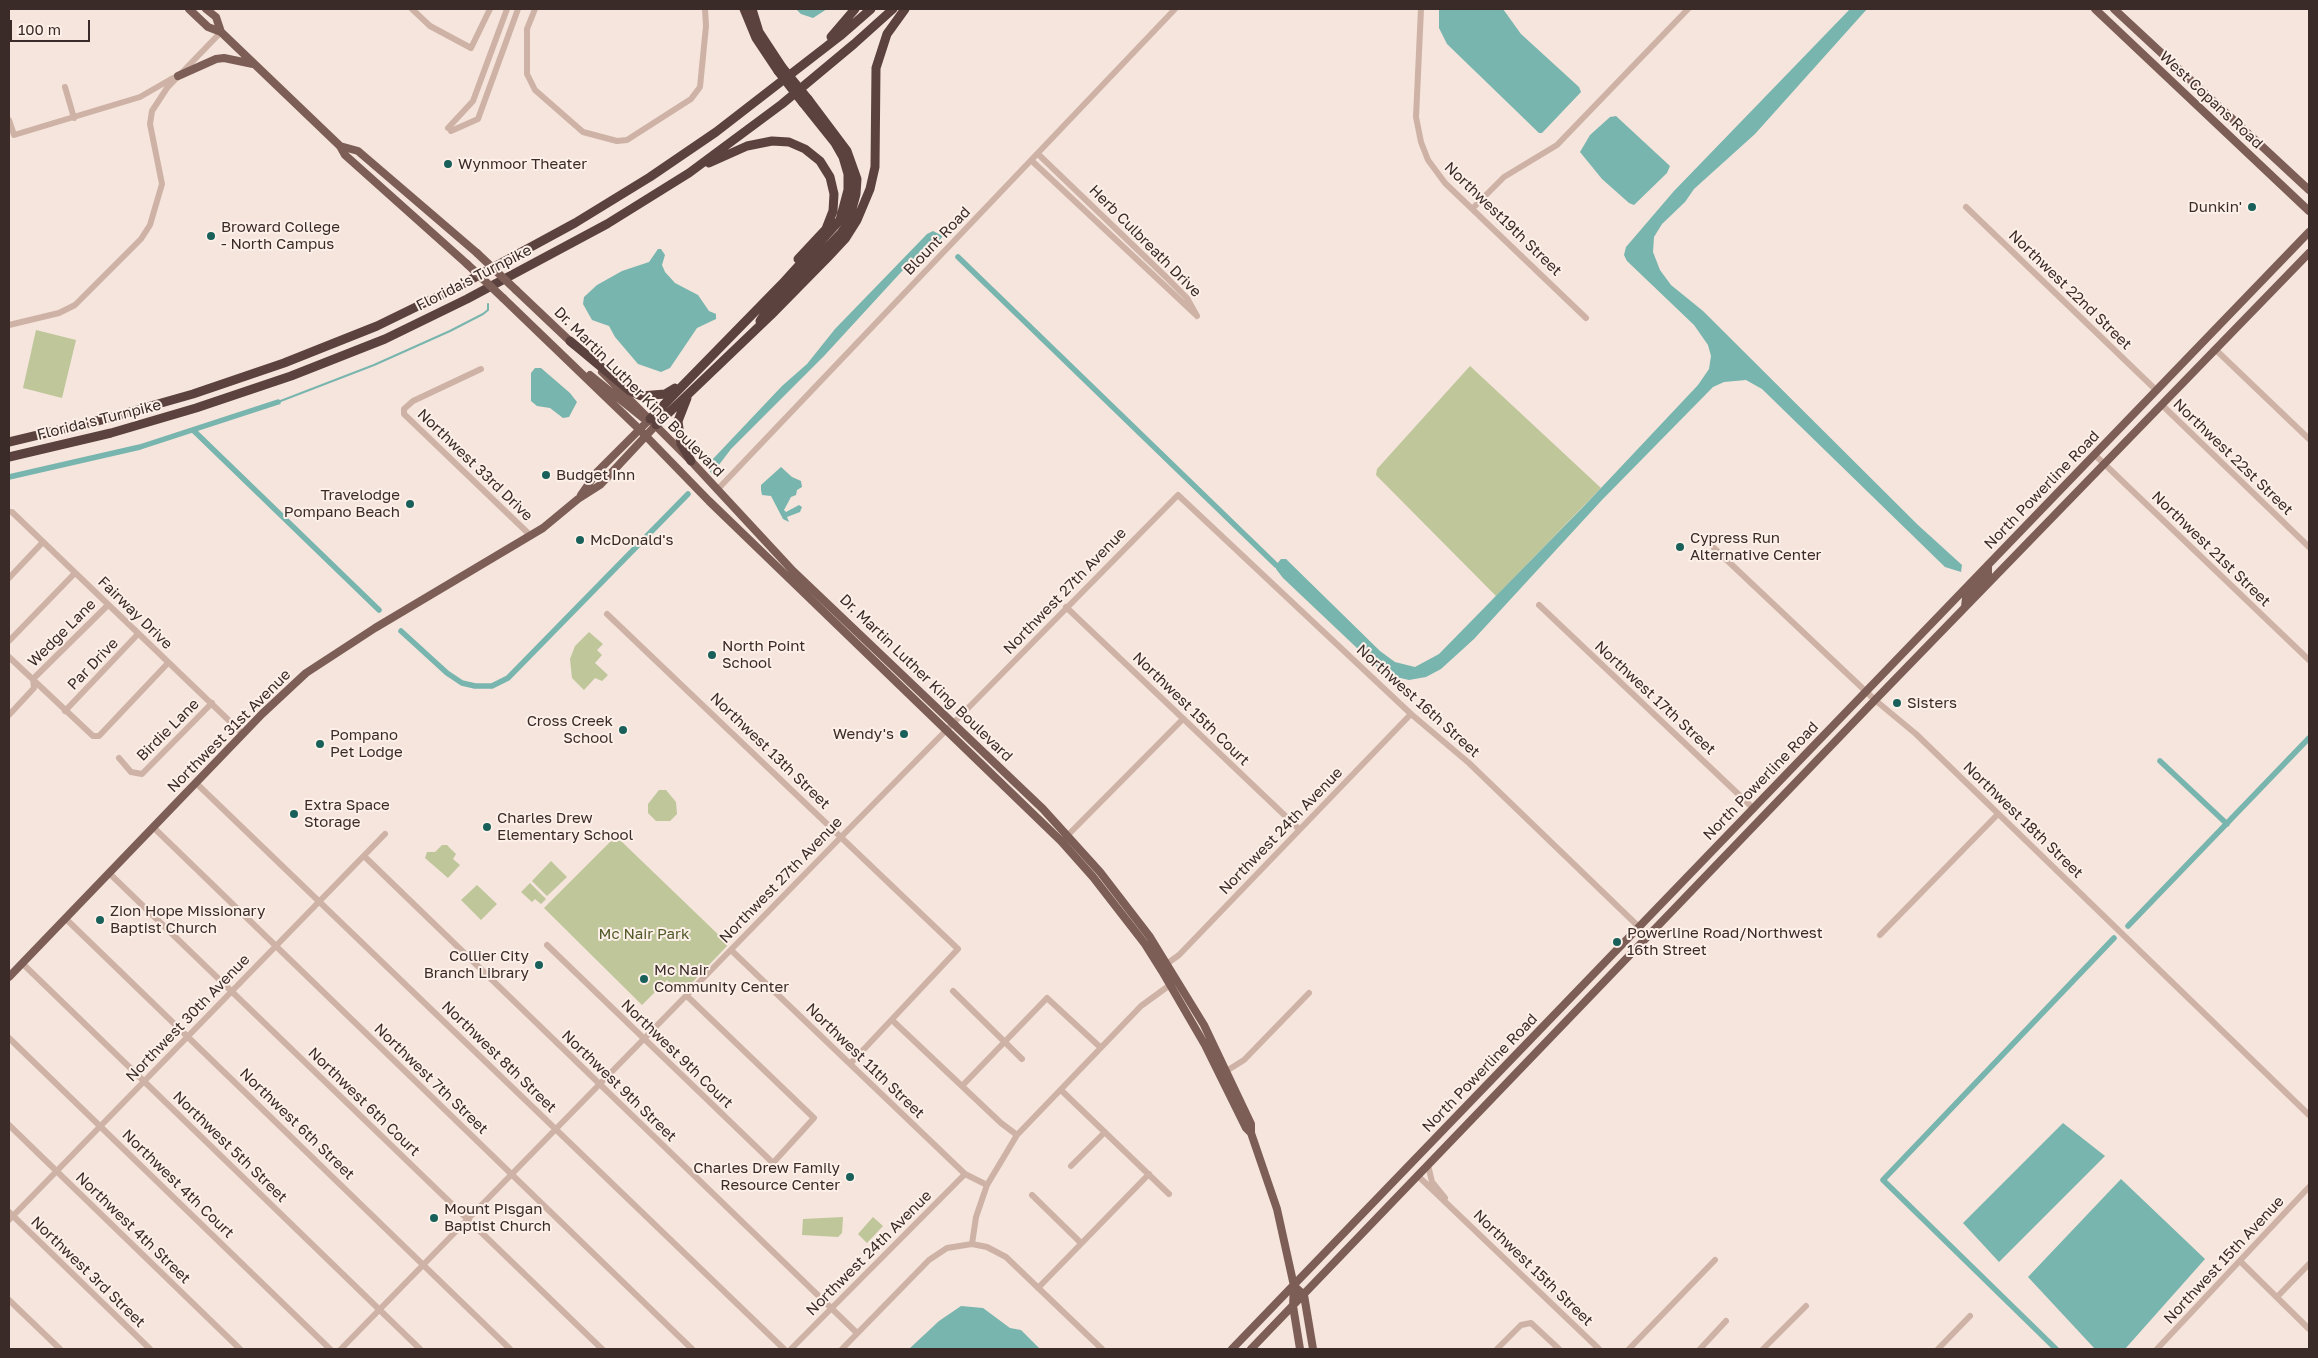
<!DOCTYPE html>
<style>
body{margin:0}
#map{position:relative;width:2318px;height:1358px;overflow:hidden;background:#f5e5dc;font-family:"Golos Text",sans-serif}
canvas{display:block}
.frame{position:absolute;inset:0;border:10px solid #3a2b28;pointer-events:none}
.scale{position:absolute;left:10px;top:20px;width:80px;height:22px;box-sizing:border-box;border:2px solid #3a2b28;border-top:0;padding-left:6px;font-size:15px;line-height:18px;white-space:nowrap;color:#3a2b28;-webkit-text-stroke:4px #fcf0e9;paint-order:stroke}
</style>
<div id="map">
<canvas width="2318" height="1358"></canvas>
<div class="frame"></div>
<div class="scale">100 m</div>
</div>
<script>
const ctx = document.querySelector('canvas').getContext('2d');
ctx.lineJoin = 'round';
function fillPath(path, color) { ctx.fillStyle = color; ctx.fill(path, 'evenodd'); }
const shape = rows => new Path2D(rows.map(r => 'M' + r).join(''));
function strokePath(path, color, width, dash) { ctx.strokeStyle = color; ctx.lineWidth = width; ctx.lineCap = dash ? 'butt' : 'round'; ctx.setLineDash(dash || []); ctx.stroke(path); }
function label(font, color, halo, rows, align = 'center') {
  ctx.font = font + ' "Golos Text",sans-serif'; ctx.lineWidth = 4; ctx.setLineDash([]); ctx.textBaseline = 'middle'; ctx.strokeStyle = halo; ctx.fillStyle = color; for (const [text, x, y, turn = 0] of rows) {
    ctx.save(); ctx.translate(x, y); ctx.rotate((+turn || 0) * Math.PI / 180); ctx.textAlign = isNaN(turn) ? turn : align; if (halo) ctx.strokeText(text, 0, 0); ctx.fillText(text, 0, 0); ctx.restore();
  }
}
fillPath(shape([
 [36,330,76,340,62,398,23,388],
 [1470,366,1601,488,1496,596,1376,475,1377,469],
 [589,632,603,644,597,650,602,655,595,663,608,675,602,681,595,678,584,690,572,678,570,659,575,646],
 [659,790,666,790,676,802,677,814,670,821,656,821,648,813,648,804],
 [616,839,621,841,726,942,727,946,685,990,678,991,667,980,642,1005,544,908,611,841],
 [442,845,447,845,456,854,453,859,460,865,448,878,425,858,427,852,435,852],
 [551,861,567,877,547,896,532,881],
 [530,883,546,899,541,904,535,899,532,902,521,892],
 [477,885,497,904,481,920,461,900],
 [843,1217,842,1233,838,1237,802,1235,803,1219],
 [873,1217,883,1226,867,1243,858,1234]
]), '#bec69a');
fillPath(shape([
 [796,9,827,9,813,18,801,14],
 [1439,9,1503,9,1521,34,1579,87,1581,92,1542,133,1539,133,1447,44,1439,28],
 [1850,9,1867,9,1755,134,1694,189,1685,202,1662,224,1654,237,1653,252,1660,270,1671,285,1703,311,1918,525,1962,565,1961,572,1945,567,1762,389,1746,380,1724,382,1713,387,1601,501,1474,639,1441,669,1426,677,1409,680,1392,676,1377,667,1283,578,1276,569,1276,565,1281,559,1286,559,1380,651,1395,662,1415,667,1439,654,1585,505,1698,385,1709,369,1711,356,1708,345,1694,325,1627,261,1624,255,1626,247,1674,191],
 [1616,116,1670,166,1667,173,1634,205,1629,203,1602,179,1580,152,1590,135,1610,117],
 [933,231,943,236,938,242,926,245,824,356,731,449,712,474,708,469,711,461,782,386,807,364,835,329,927,234],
 [658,249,661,249,665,255,662,265,665,272,675,283,698,295,709,311,716,314,716,319,697,328,670,368,661,372,638,364,615,337,609,326,592,320,583,304,584,297,597,285,622,271,649,262],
 [535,368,541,368,570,393,577,402,569,417,563,418,550,408,537,406,531,401,531,373],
 [781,467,792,477,801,481,802,487,797,490,796,495,791,497,784,510,786,512,799,505,802,507,800,512,787,517,789,522,783,519,771,496,762,495,761,490,761,485],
 [2063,1123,2105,1156,1999,1262,1963,1223],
 [2121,1179,2205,1259,2125,1349,2095,1349,2028,1277],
 [961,1306,983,1308,1010,1328,1021,1330,1040,1349,909,1349,939,1321]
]), '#78b5ae');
strokePath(shape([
 [278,402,374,365,450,331,483,314,488,310,488,304]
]), '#78b5ae', 2);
strokePath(shape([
 [958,257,1276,565],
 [193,430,379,610],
 [9,477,140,447,278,402],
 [401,631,447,673,462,683,475,686,492,686,508,678,688,494],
 [2160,761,2227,824],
 [2128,926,2309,738],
 [2056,1349,1883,1180,2114,938]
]), '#78b5ae', 5.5);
strokePath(shape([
 [412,9,430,26,471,48,490,9],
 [535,9,527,29,527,74,535,90,583,132,617,141,627,140,691,99,700,87,706,26,705,9],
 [1421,9,1416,117,1421,142,1428,160,1445,183,1586,318],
 [65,87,74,118],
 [9,120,14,135,140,97,173,78],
 [448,128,473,101,507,9],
 [451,131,478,119,518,9],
 [1038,154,1166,277,1187,298,1197,316],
 [1032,161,1195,314],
 [1966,207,2156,390],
 [1472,209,1504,177,1557,145,1688,9],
 [9,325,59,313,75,305,141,239,150,225,162,184,150,124,152,111,167,88,221,32],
 [2216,350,2309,439],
 [481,369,413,401,404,409,404,414,530,535],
 [2162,405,2309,547],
 [2095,455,2309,660],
 [717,490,1175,9],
 [9,512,12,512,243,734],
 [1714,548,1875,700,1916,734,2309,1115],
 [9,578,43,542],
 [1539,605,1754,809],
 [1066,607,1299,829],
 [607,614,958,949,850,1064],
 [9,641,75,573],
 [9,657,93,736,99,736,168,663],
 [65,711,138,634],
 [9,715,34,688,33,679,108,605],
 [119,758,131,772,142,774,212,703],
 [196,783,784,1349],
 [153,827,692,1349],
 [1064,839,1183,719],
 [364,856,857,1333],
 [109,873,602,1349],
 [65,918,510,1349],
 [1880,935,1998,814],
 [547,945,773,1163,814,1118,687,996],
 [731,950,965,1174,987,1185],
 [22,963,420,1349],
 [1168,963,1179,955,1411,714],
 [953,991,1022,1059],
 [892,1020,1001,1123,1017,1135],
 [9,1038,330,1349],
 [1228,1070,1244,1060,1309,993],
 [962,1086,1047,998,1100,1047],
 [1061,1090,1169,1194],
 [9,1125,240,1349],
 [1428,1165,1432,1182,1445,1198],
 [1071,1166,1105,1132],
 [1417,1175,1599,1349],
 [1032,1195,1081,1243],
 [9,1212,150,1349],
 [9,1220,385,834],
 [972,1244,976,1217,987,1185,1017,1135,1141,1006,1174,982],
 [2240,1261,2309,1329],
 [1038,1288,1149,1174],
 [2277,1297,2309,1264],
 [9,1300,60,1349],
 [341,1349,841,837,1178,495,1411,714,1469,763,1639,927],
 [791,1349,965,1174],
 [842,1349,929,1260,947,1248,972,1244,987,1247,1006,1257,1102,1349],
 [1497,1349,1521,1325,1531,1323,1559,1349],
 [1629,1349,1715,1260],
 [1700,1349,1726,1321],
 [1763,1349,1806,1306],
 [1938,1349,1970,1316],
 [2157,1349,2309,1187]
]), '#ceb2a6', 6);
strokePath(shape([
 [189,9,208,27,221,32],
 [206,9,216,17,221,32,340,146,345,155,467,264],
 [2095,9,2309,211],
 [2114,9,2309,190],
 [178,76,216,59,224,58,253,64],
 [340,146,358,151,477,253],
 [516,290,574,345],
 [503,298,639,429,709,501,1061,841,1093,877,1145,944,1162,971,1205,1045,1246,1128,1251,1133],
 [602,372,691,461,793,571,1043,809,1100,872,1150,937,1204,1025,1251,1124,1251,1133,1277,1209,1294,1286,1293,1306,1300,1349],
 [590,375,643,418],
 [581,495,597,472,650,419],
 [1965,607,1966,598,1988,576,1988,565],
 [9,977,262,714,306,673,375,628,543,528,578,499,600,485,656,425],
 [1294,1286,1304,1295,1313,1349],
 [1232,1349,2309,232],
 [1251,1349,1875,700,2309,253]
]), '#7d5e57', 8);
strokePath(shape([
 [744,9,756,38,778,71],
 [752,9,759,32,782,67],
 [831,37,855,9],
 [709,163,747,146,772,141,789,142,805,149,820,161,830,177,834,194,833,211,826,229,798,259],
 [760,321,768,309,841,233,848,224,856,194,857,179,847,151,808,99],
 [570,341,630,391,641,396,665,394,675,388],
 [687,398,678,421,681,444,691,461],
 [650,419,782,284,840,220,848,190,848,174,843,157,835,143,803,103],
 [656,425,771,315,829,256,845,239,857,220,870,189,875,167,876,68,887,34,905,9],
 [9,442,105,419,193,394,284,363,377,326,459,286,575,223,650,177,716,132,840,36,871,9],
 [9,457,111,433,196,408,291,376,385,339,467,299,607,224,689,173,782,104,854,44,893,9]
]), '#5c423e', 9);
strokePath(shape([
 [477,253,516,290],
 [467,264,503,298]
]), '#7d5e57', 8);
strokePath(shape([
 [782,67,808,99],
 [778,71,803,103]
]), '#5c423e', 9);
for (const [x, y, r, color] of [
 [448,164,5,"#186059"],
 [2252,207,5,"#186059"],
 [211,236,5,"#186059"],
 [546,475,5,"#186059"],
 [410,504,5,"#186059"],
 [580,540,5,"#186059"],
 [1680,547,5,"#186059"],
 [712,655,5,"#186059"],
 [1897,703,5,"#186059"],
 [623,730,5,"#186059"],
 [904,734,5,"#186059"],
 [320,744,5,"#186059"],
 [294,814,5,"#186059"],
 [487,827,5,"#186059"],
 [100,920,5,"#186059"],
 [1617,942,5,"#186059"],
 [539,965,5,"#186059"],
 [644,979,5,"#186059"],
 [850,1177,5,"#186059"],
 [434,1218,5,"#186059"]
]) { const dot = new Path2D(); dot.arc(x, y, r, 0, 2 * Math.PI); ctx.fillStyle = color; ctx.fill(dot); strokePath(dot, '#fcf0e9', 2); }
label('15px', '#3a2b28', '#fcf0e9', [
 ["West Copans Road",2211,100,43],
 ["Northwest19th Street",1503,219,44],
 ["Blount Road",937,241,-46],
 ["Herb Culbreath Drive",1145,241,45],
 ["Florida's Turnpike",474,278,-27],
 ["Northwest 22nd Street",2070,290,44],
 ["Dr. Martin Luther King Boulevard",639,392,45],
 ["Florida's Turnpike",99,420,-14],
 ["Northwest 22st Street",2233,457,44],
 ["Northwest 33rd Drive",475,465,44],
 ["North Powerline Road",2042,490,-46],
 ["Northwest 21st Street",2211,549,44],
 ["Northwest 27th Avenue",1065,591,-46],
 ["Fairway Drive",135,613,44],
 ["Wedge Lane",62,633,-45],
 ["Par Drive",93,664,-46],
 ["Dr. Martin Luther King Boulevard",926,678,44],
 ["Northwest 17th Street",1655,698,43],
 ["Northwest 16th Street",1418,701,42],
 ["Northwest 15th Court",1191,709,44],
 ["Birdie Lane",168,730,-45],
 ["Northwest 31st Avenue",229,731,-45],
 ["Northwest 13th Street",770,751,44],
 ["North Powerline Road",1761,781,-46],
 ["Northwest 18th Street",2023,820,44],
 ["Northwest 24th Avenue",1281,831,-46],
 ["Northwest 27th Avenue",781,880,-46],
 ["Northwest 30th Avenue",188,1018,-46],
 ["Northwest 9th Court",677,1054,44],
 ["Northwest 8th Street",499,1057,44],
 ["Northwest 11th Street",865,1061,44],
 ["North Powerline Road",1480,1073,-46],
 ["Northwest 7th Street",431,1079,44],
 ["Northwest 9th Street",619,1086,44],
 ["Northwest 6th Court",364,1102,44],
 ["Northwest 6th Street",297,1124,44],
 ["Northwest 5th Street",230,1147,44],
 ["Northwest 4th Court",178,1184,44],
 ["Northwest 4th Street",133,1228,44],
 ["Northwest 24th Avenue",869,1253,-45],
 ["Northwest 15th Avenue",2224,1260,-47],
 ["Northwest 15th Street",1533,1268,44],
 ["Northwest 3rd Street",88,1272,44]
]);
label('15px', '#3a2b28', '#fcf0e9', [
 ["Wynmoor Theater",458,164],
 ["Dunkin'",2242,207,"right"],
 ["Broward College",221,227],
 ["- North Campus",221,244],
 ["Budget Inn",556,475],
 ["Travelodge",400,495,"right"],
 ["Pompano Beach",400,512,"right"],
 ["Cypress Run",1690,538],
 ["Alternative Center",1690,555],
 ["McDonald's",590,540],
 ["North Point",722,646],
 ["School",722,663],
 ["Sisters",1907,703],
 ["Cross Creek",613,721,"right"],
 ["School",613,738,"right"],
 ["Wendy's",894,734,"right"],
 ["Pompano",330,735],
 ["Pet Lodge",330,752],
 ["Extra Space",304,805],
 ["Storage",304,822],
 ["Charles Drew",497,818],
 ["Elementary School",497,835],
 ["Zion Hope Missionary",110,911],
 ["Baptist Church",110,928],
 ["Powerline Road/Northwest",1627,933],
 ["16th Street",1627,950],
 ["Collier City",529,956,"right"],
 ["Branch Library",529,973,"right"],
 ["Mc Nair",654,970],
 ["Community Center",654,987],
 ["Charles Drew Family",840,1168,"right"],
 ["Resource Center",840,1185,"right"],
 ["Mount Pisgan",444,1209],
 ["Baptist Church",444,1226]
], 'left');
label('15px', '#515b29', '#fcf0e9', [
 ["Mc Nair Park",644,934]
]);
</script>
